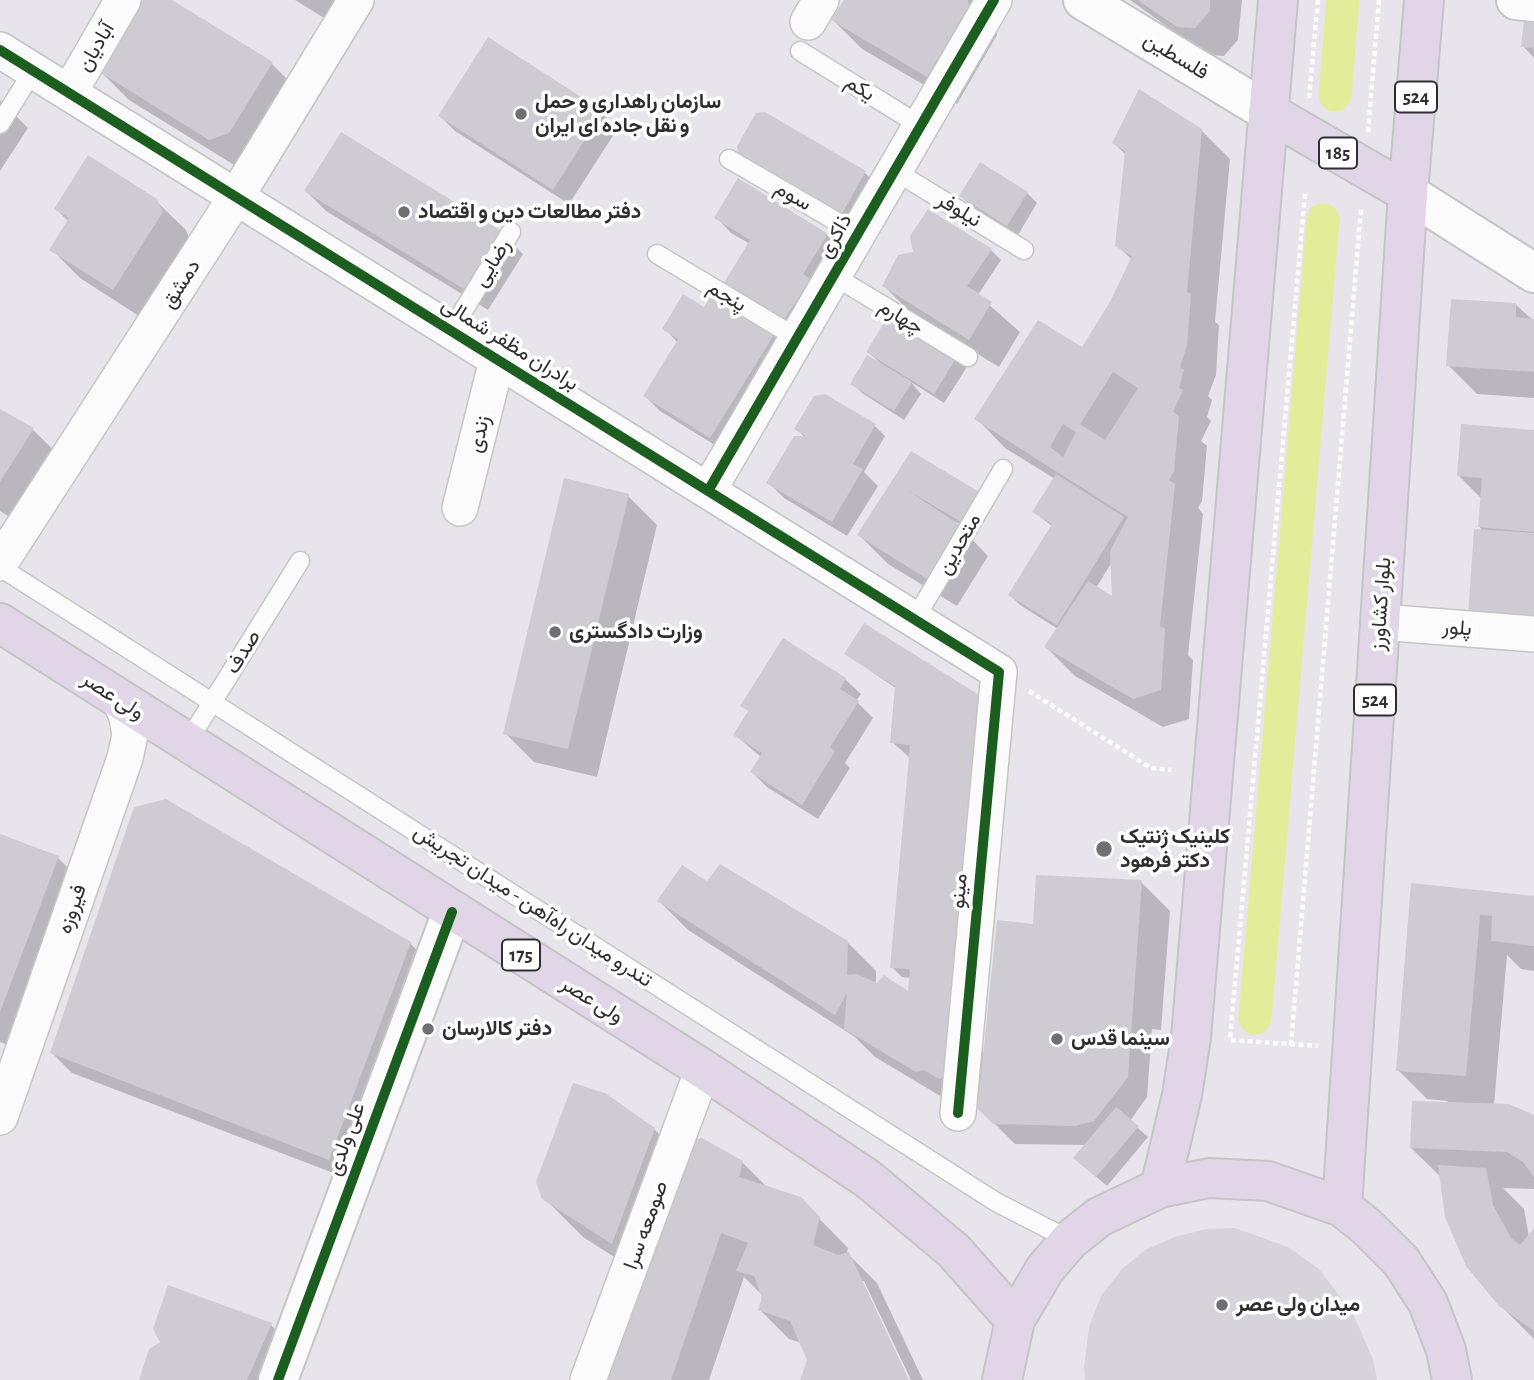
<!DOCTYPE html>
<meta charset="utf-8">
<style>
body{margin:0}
canvas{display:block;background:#e8e4ec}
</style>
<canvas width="1534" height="1380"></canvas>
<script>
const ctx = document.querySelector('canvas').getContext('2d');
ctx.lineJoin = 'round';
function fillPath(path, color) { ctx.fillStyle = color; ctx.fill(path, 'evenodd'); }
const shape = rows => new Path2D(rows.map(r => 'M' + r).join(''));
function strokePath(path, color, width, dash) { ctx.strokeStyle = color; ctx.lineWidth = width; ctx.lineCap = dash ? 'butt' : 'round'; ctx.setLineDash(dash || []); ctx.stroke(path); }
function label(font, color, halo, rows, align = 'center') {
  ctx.font = font + ' "Alegreya Sans",Vazirmatn,sans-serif'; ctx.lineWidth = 7; ctx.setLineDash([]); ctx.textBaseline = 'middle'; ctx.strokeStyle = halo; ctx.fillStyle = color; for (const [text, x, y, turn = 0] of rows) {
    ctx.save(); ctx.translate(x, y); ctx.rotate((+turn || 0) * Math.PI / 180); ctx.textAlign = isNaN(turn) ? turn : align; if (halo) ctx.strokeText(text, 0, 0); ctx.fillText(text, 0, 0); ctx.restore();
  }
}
fillPath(shape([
 [1235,1228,1288,1247,1319,1269,1353,1314,1373,1359,1377,1380,1085,1380,1084,1367,1089,1327,1101,1296,1122,1269,1145,1250,1175,1237,1206,1229]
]), '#d7d3da');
fillPath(shape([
 [144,0,169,0,272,64,300,92,239,168,129,100,100,71],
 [295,0,343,0,329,21],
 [846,0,978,0,993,15,997,35,957,104,862,49,833,20],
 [1130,0,1242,0,1238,40,1224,56,1207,55],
 [1534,22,1534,58,1523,46],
 [489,40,602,113,618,128,569,204,455,131,440,116],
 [0,100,28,128,0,171],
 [1201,130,1230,159,1215,322,1219,325,1216,375,1208,396,1212,400,1207,417,1211,421,1201,441,1207,446,1202,501,1198,508,1203,514,1188,655,1193,660,1189,719,1163,727,1075,676,1046,647,1058,629,1020,605,1010,595,1052,526,1034,512,1055,479,1005,448,977,419,1082,350,1111,303,1132,260,1117,245,1126,155,1114,143],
 [1112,562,1113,599,1096,588],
 [865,173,894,201,869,245,770,187],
 [306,191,502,234,523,254,488,310,326,211],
 [1027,193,1037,203,1018,235,971,206,961,196],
 [156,201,186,230,191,242,142,318,80,278,51,249,69,222,56,209],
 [716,217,827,235,842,251,794,329,736,293,726,283,750,244,731,233],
 [991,250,1001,260,978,295,1020,332,999,367,913,315,884,286,915,253],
 [1516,305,1534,321,1534,398,1477,394,1448,365],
 [704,309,776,331,792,346,726,452,660,411,645,396,678,343,664,328],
 [868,352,957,357,967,367,944,403,911,382,921,394,904,420,862,393,852,383,880,363],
 [0,411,33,430,62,458,10,517,0,511],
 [875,426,885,436,864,472,878,486,847,536,784,498,769,483,805,438,797,429],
 [1534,432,1534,647,1480,527,1482,499,1458,475],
 [895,481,980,495,974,532,954,521,988,556,957,606,888,564,859,535],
 [628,496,657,525,597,777,534,762,505,733],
 [846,654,983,699,965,1034,985,1054,1035,926,1141,882,1170,911,1161,1030,1152,1029,1147,1097,1130,1121,1148,1137,1107,1186,1086,1168,1086,1145,1015,1144,975,1104,947,1100,875,1057,855,1037,688,930,659,901,707,884,847,942,876,971,876,987,915,998,911,978,902,977,892,967,910,758,892,742,897,689],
 [845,679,861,694,856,701,873,718,845,763,850,768,818,819,767,787,752,772,761,757,735,735],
 [0,836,58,858,87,887,25,1051,0,1042],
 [1413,885,1534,898,1534,971,1521,969,1507,955,1494,1105,1534,1117,1534,1189,1503,1188,1524,1209,1529,1237,1534,1230,1534,1339,1500,1305,1442,1178,1411,1148,1448,1101,1427,1099,1398,1070],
 [410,943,430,964,349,1179,72,1073,52,1053],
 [654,1129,684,1159,742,1162,768,1188,800,1199,848,1248,847,1253,877,1283,923,1380,911,1380,864,1281,860,1281,907,1380,801,1380,809,1360,801,1343,789,1339,760,1310,762,1295,744,1277,709,1380,608,1380,644,1276,583,1237,544,1198],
 [271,1325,300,1354,289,1380,141,1380,163,1343]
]), '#0003');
strokePath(shape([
 [1335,95,1343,0],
 [1255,1018,1323,220]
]), '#e3ec99', 33);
fillPath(shape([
 [142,0,172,0,273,62,229,133,209,140,98,71],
 [844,0,968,0,969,5,927,77,831,20],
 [1138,0,1210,0,1210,11,1195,28,1177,27],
 [1524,19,1534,20,1534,48,1521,47],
 [488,37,603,111,553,190,438,116],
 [1139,89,1202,129,1187,292,1191,294,1187,345,1180,367,1184,370,1179,388,1183,390,1173,412,1179,416,1174,472,1169,480,1175,484,1160,626,1165,629,1161,690,1133,699,1044,647,1088,581,1112,596,1110,551,1128,517,974,419,1038,320,1082,347,1110,302,1132,256,1115,246,1125,151,1112,143],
 [1113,372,1138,388,1105,440,1080,424],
 [1063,424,1076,432,1063,457,1050,447],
 [765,112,866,171,840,217,739,158,737,146,756,113],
 [341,132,503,232,467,291,304,191],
 [88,155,157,199,163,212,113,290,49,250,69,218,54,209],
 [980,162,1028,192,1007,226,959,196],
 [738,178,828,234,803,274,810,279,784,320,724,283,750,240,714,218],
 [928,209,992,249,967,286,992,302,969,340,882,286,898,255,913,252,910,236],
 [714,290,777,330,710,438,643,396,678,339,662,329,683,294,704,307],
 [1451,299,1516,303,1516,317,1534,319,1534,372,1446,366],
 [890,313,958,355,934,394,866,352],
 [867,355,912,382,894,411,850,384],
 [825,394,876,424,853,464,863,469,832,522,766,483,794,436,806,436,794,429,814,396],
 [0,409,34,428,0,482],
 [1461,424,1534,430,1534,532,1478,527,1482,478,1457,476],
 [911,451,981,493,963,523,907,490,960,525,927,579,857,535],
 [1056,474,1124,517,1057,625,1008,595,1052,524,1032,512],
 [564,478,629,494,568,749,503,734],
 [1474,529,1534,533,1534,621,1468,616],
 [864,623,984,698,952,1072,939,1079,924,1070,916,1072,844,1029,847,993,835,1015,657,901,682,865,707,881,720,864,848,941,847,975,857,974,877,983,884,975,908,991,910,969,890,968,910,745,890,743,895,686,844,654],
 [783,638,846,678,840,689,859,701,830,747,835,751,802,805,750,772,762,753,733,735,748,711,740,706],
 [166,799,411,942,329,1160,50,1053,134,807],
 [0,834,59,856,0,1012],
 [1036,875,1142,880,1128,1077,1094,1121,1076,1126,993,1124,974,1105,974,1093,980,1085,997,920,1033,924],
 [1411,883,1534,896,1534,946,1491,941,1492,916,1480,915,1466,1076,1396,1071],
 [573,1083,605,1093,655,1128,612,1244,542,1199,536,1182],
 [1412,1101,1509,1104,1534,1115,1534,1177,1523,1162,1507,1152,1410,1148],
 [1116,1107,1139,1126,1096,1177,1073,1158],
 [702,1138,743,1161,739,1177,801,1197,820,1217,813,1245,838,1255,849,1252,909,1380,800,1380,807,1360,790,1321,758,1310,762,1298,754,1276,736,1271,748,1243,721,1233,671,1380,606,1380,688,1142],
 [1438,1165,1486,1168,1493,1205,1511,1238,1520,1245,1534,1228,1534,1331,1499,1306,1466,1266,1445,1217],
 [168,1285,272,1323,247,1380,139,1380,149,1349,160,1342,153,1329]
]), '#cecbd2');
const lane = shape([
 [800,51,921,126],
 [0,124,33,71],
 [729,159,858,234],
 [895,171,1024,250],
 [657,254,797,338],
 [834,276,968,357],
 [451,331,511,232],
 [0,567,996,1202,1070,1240],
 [915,619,1003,469],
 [187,743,300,561]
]);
const street = shape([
 [808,22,821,0],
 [0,50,999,672,958,1113],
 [69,93,123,0],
 [708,491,994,0],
 [460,508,497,360],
 [0,563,236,197,356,0],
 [1380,622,1534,634],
 [0,1117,125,758,130,735,127,717,120,700],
 [588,1380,703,1069]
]);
const secondary = shape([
 [1083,0,1268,112],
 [1516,0,1534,2],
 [1408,193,1534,273],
 [278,1380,452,912]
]);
const primary = shape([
 [1268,112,1408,193],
 [0,623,703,1069,868,1179,954,1251,1015,1320],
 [1160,1188,1182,1095,1191,1037,1278,0],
 [1342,1207,1408,193,1424,0],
 [1002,1380,1015,1320,1045,1269,1070,1240,1099,1217,1160,1188,1209,1178,1268,1181,1342,1207,1366,1226,1401,1261,1428,1303,1446,1350,1452,1380]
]);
strokePath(lane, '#c5c5c5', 21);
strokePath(street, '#c5c5c5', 38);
strokePath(secondary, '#c5c5c5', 42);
strokePath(primary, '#c5c4c6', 42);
strokePath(shape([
 [1309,98,1318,0],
 [1368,132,1379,0],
 [1305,194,1230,1040,1318,1046],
 [1029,691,1151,768,1171,770],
 [1291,1045,1361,209]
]), '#fcfbfc', 4.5, [5, 3.5]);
strokePath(lane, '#fcfbfc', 18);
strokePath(street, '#fcfbfc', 35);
strokePath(secondary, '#fcfbfc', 38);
strokePath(primary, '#e0d6e8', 38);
strokePath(shape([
 [0,50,999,672,958,1113],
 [708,491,994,0],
 [278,1380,452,912]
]), '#1b5e20', 10);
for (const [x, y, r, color] of [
 [521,114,7,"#6f6e70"],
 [404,212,7,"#6f6e70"],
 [555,632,7,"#6f6e70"],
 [1104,849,9,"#6f6e70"],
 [428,1029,7,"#6f6e70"],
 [1057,1039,7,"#6f6e70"],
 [1222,1305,7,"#6f6e70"]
]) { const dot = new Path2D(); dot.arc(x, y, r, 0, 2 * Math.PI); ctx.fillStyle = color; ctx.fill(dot); strokePath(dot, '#fff', 2.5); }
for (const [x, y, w] of [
 [1416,97,42],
 [1338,153,38],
 [1375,700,42],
 [521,955,38]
]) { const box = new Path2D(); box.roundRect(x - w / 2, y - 15.5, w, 31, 5); ctx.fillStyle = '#fff'; ctx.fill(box); strokePath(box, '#2e2e2e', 2); }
label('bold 19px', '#2e2e2e', null, [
 ["524",1416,97],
 ["185",1338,153],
 ["524",1375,700],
 ["175",521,955]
]);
label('21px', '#2e2e2e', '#fff', [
 ["آبادیان",96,47,-60],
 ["فلسطین",1176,56,31],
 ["یکم",860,88,32],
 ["سوم",793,196,30],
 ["نیلوفر",959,210,31],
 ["ذاکری",835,236,-60],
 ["رضایی",492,263,-58],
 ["دمشق",181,284,-57],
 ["پنجم",727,296,31],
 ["چهارم",901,317,31],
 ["برادران مظفر شمالی",510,344,32],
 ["زندی",479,434,-76],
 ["متحدین",959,544,-60],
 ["بلوار کشاورز",1381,604,-86],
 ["پلور",1457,628,4],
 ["صدف",243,652,-58],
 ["ولی عصر",113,696,33],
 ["مینو",959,891,-85],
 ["تندرو میدان راه‌آهن - میدان تجریش",533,906,33],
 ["فیروزه",72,909,-71],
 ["ولی عصر",592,1000,32],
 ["علی ولدی",346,1139,-70],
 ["صومعه سرا",646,1225,-70]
]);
label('bold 21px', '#2e2e2e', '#fff', [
 ["سازمان راهداری و حمل",535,102],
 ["و نقل جاده ای ایران",535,126],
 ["دفتر مطالعات دین و اقتصاد",418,212],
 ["وزارت دادگستری",569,632],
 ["کلینیک ژنتیک",1120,837],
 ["دکتر فرهود",1120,861],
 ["دفتر کالارسان",442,1029],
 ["سینما قدس",1071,1039],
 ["میدان ولی عصر",1236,1305]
], 'left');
</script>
